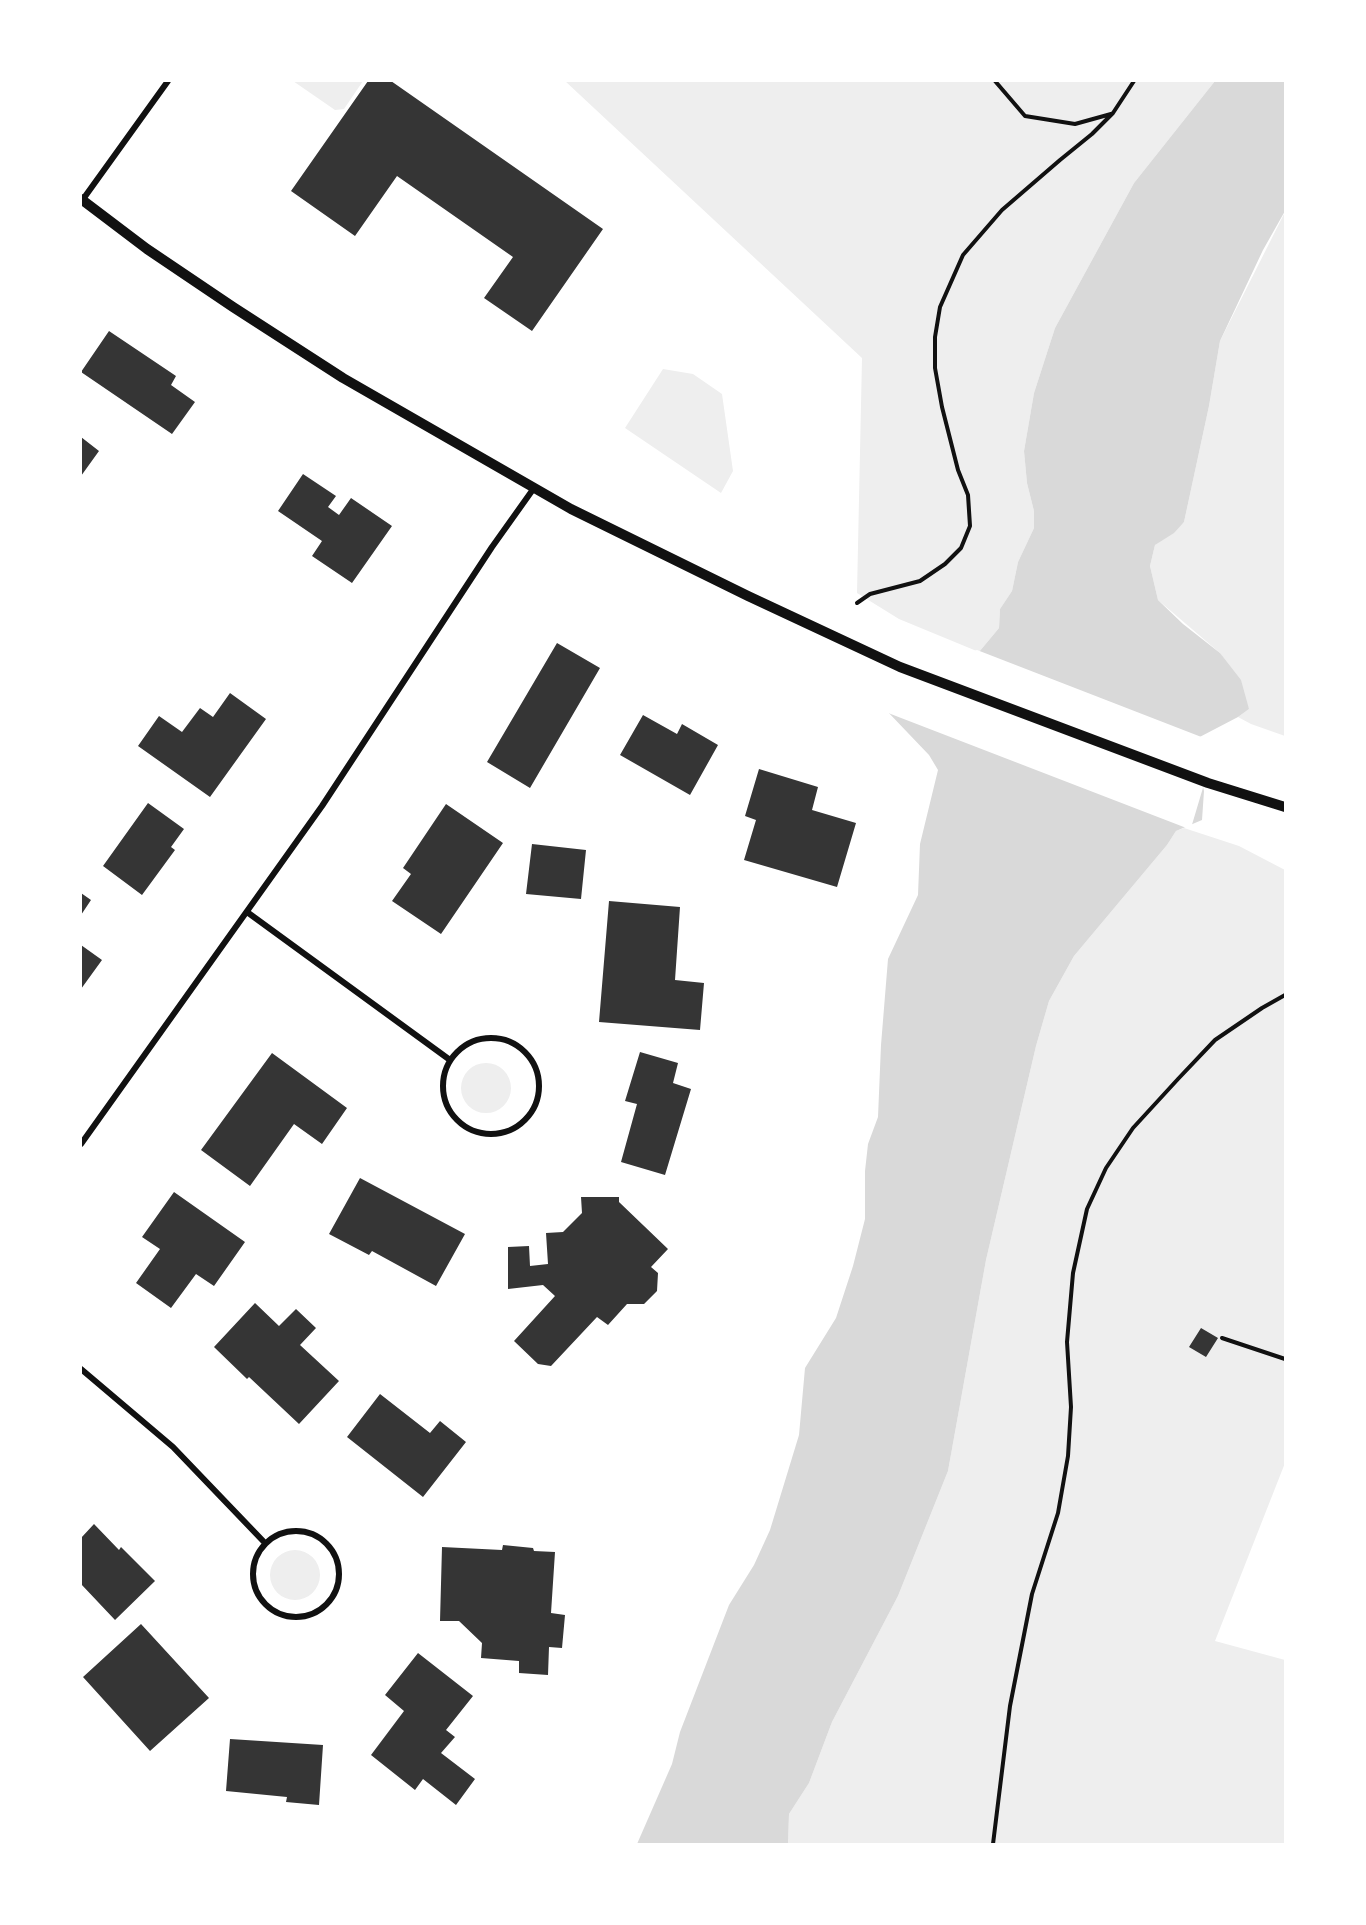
<!DOCTYPE html>
<style>
body{margin:0}
#map{position:relative;width:1366px;height:1925px;overflow:hidden;background:#fff;font-family:Barlow,sans-serif}
canvas{display:block}
.frame{position:absolute;inset:0;border:82px solid #fff;pointer-events:none}
</style>
<div id="map">
<canvas width="1366" height="1925"></canvas>
<div class="frame"></div>
</div>
<script>
const ctx = document.querySelector('canvas').getContext('2d');
ctx.lineJoin = 'round';
function fillPath(path, color) { ctx.fillStyle = color; ctx.fill(path, 'evenodd'); }
const shape = rows => new Path2D(rows.map(r => 'M' + r).join(''));
function strokePath(path, color, width, dash) { ctx.strokeStyle = color; ctx.lineWidth = width; ctx.lineCap = dash ? 'butt' : 'round'; ctx.setLineDash(dash || []); ctx.stroke(path); }
fillPath(shape([
 [293,81,363,81,344,109,335,110],
 [565,81,1215,81,1134,183,1055,328,1034,393,1024,451,1027,483,1034,511,1034,528,1018,562,1012,591,1000,609,999,628,979,652,899,619,857,593,862,358],
 [1285,212,1285,736,1251,724,1238,717,1249,709,1220,653,1158,600,1150,566,1155,545,1184,522,1209,406,1220,341],
 [663,369,693,374,722,394,733,471,721,493,625,428],
 [1184,828,1239,846,1285,870,1285,1463,1215,1641,1285,1660,1285,1844,788,1844,789,1814,809,1783,832,1722,898,1596,948,1471,986,1260,1036,1046,1049,1001,1074,956,1167,845,1176,831],
 '461 1088a25 25 0 1 1 50 0a25 25 0 1 1-50 0Z',
 '270 1575a25 25 0 1 1 50 0a25 25 0 1 1-50 0Z'
]), '#eee');
fillPath(shape([
 [1215,81,1285,81,1285,211,1263,250,1220,341,1209,406,1184,522,1174,533,1155,545,1150,566,1158,600,1183,624,1220,653,1241,680,1249,709,1238,717,1192,741,1204,791,1202,820,1176,831,1167,845,1074,956,1049,1001,1036,1046,986,1260,948,1471,898,1596,832,1722,809,1783,789,1814,788,1844,637,1844,672,1764,680,1732,729,1605,754,1565,770,1530,799,1435,805,1368,836,1318,853,1266,865,1219,865,1171,868,1144,878,1117,881,1045,888,959,918,895,920,844,938,770,929,755,886,710,979,652,999,628,1000,609,1012,591,1018,562,1034,528,1034,511,1027,483,1024,451,1034,393,1055,328,1134,183]
]), '#d9d9d9');
fillPath(shape([
 [977,650,1204,738,1196,742,1205,781,1191,828,1189,829,883,711,883,709,920,670]
]), '#fff');
fillPath(shape([
 [368,81,391,81,603,229,532,331,484,298,513,257,397,176,355,236,291,191],
 [109,331,176,376,171,385,195,402,172,434,81,372],
 [81,437,99,451,81,476],
 [303,474,336,496,328,507,339,515,351,498,392,526,352,583,312,556,322,541,278,511],
 [557,643,600,668,530,788,487,762],
 [230,693,266,719,210,797,138,746,159,716,182,732,200,708,213,717],
 [643,715,677,734,682,724,718,745,690,795,620,755],
 [759,769,818,787,812,810,856,823,837,887,744,860,756,820,745,816],
 [148,803,184,829,171,847,175,850,142,895,103,866],
 [446,804,503,843,441,934,392,901,411,874,403,868],
 [532,844,586,850,581,899,526,894],
 [81,893,91,900,81,915],
 [609,901,680,907,675,980,704,983,700,1030,599,1022],
 [81,945,102,960,81,989],
 [640,1052,678,1063,673,1083,691,1089,665,1175,621,1162,637,1104,625,1101],
 [272,1053,347,1108,322,1144,294,1124,250,1186,201,1150],
 [360,1178,465,1234,436,1286,372,1251,369,1255,329,1234],
 [174,1192,245,1242,214,1286,196,1274,171,1308,136,1283,160,1249,142,1237],
 [581,1197,619,1197,619,1202,668,1249,651,1267,658,1273,657,1291,644,1304,627,1304,608,1325,597,1317,551,1366,538,1364,514,1341,555,1296,543,1285,508,1289,508,1247,529,1246,530,1266,548,1264,546,1233,563,1232,582,1213],
 [255,1303,279,1326,296,1309,316,1328,300,1345,339,1381,299,1424,249,1377,247,1379,214,1347],
 [1201,1328,1218,1338,1206,1357,1189,1347],
 [380,1394,430,1433,440,1421,466,1442,423,1497,347,1437],
 [94,1524,119,1550,121,1547,155,1581,115,1620,81,1584,81,1538],
 [503,1545,533,1548,534,1551,555,1552,551,1613,565,1615,562,1648,549,1647,548,1675,519,1673,519,1661,481,1658,482,1643,459,1621,440,1621,442,1547,502,1550],
 [141,1624,209,1698,150,1751,83,1677],
 [418,1653,473,1696,446,1730,455,1737,441,1753,475,1779,456,1805,423,1779,415,1790,371,1755,404,1711,385,1695],
 [230,1739,323,1745,319,1805,286,1802,287,1797,226,1791]
]), '#353535');
strokePath(shape([
 [995,81,1025,116,1075,124,1111,114],
 [857,603,870,594,920,581,945,564,961,548,970,526,968,495,958,470,942,407,935,368,935,337,940,307,963,255,1002,210,1060,160,1092,134,1113,113,1134,81],
 [1222,1338,1285,1359],
 [993,1844,1010,1706,1032,1594,1058,1513,1068,1456,1071,1407,1067,1342,1073,1273,1087,1209,1106,1168,1133,1128,1178,1079,1215,1040,1262,1008,1285,995]
]), '#111', 4);
strokePath(shape([
 [81,202,168,81],
 [247,912,450,1060],
 '443 1086a48 48 0 1 1 96 0a48 48 0 1 1-96 0Z',
 [81,1144,322,806,492,547,534,488],
 [81,1369,173,1447,265,1543],
 '253 1574a43 43 0 1 1 86 0a43 43 0 1 1-86 0Z'
]), '#111', 6);
strokePath(shape([
 [81,199,147,249,233,307,343,378,571,509,748,596,900,667,1208,783,1285,807]
]), '#111', 10);
</script>
